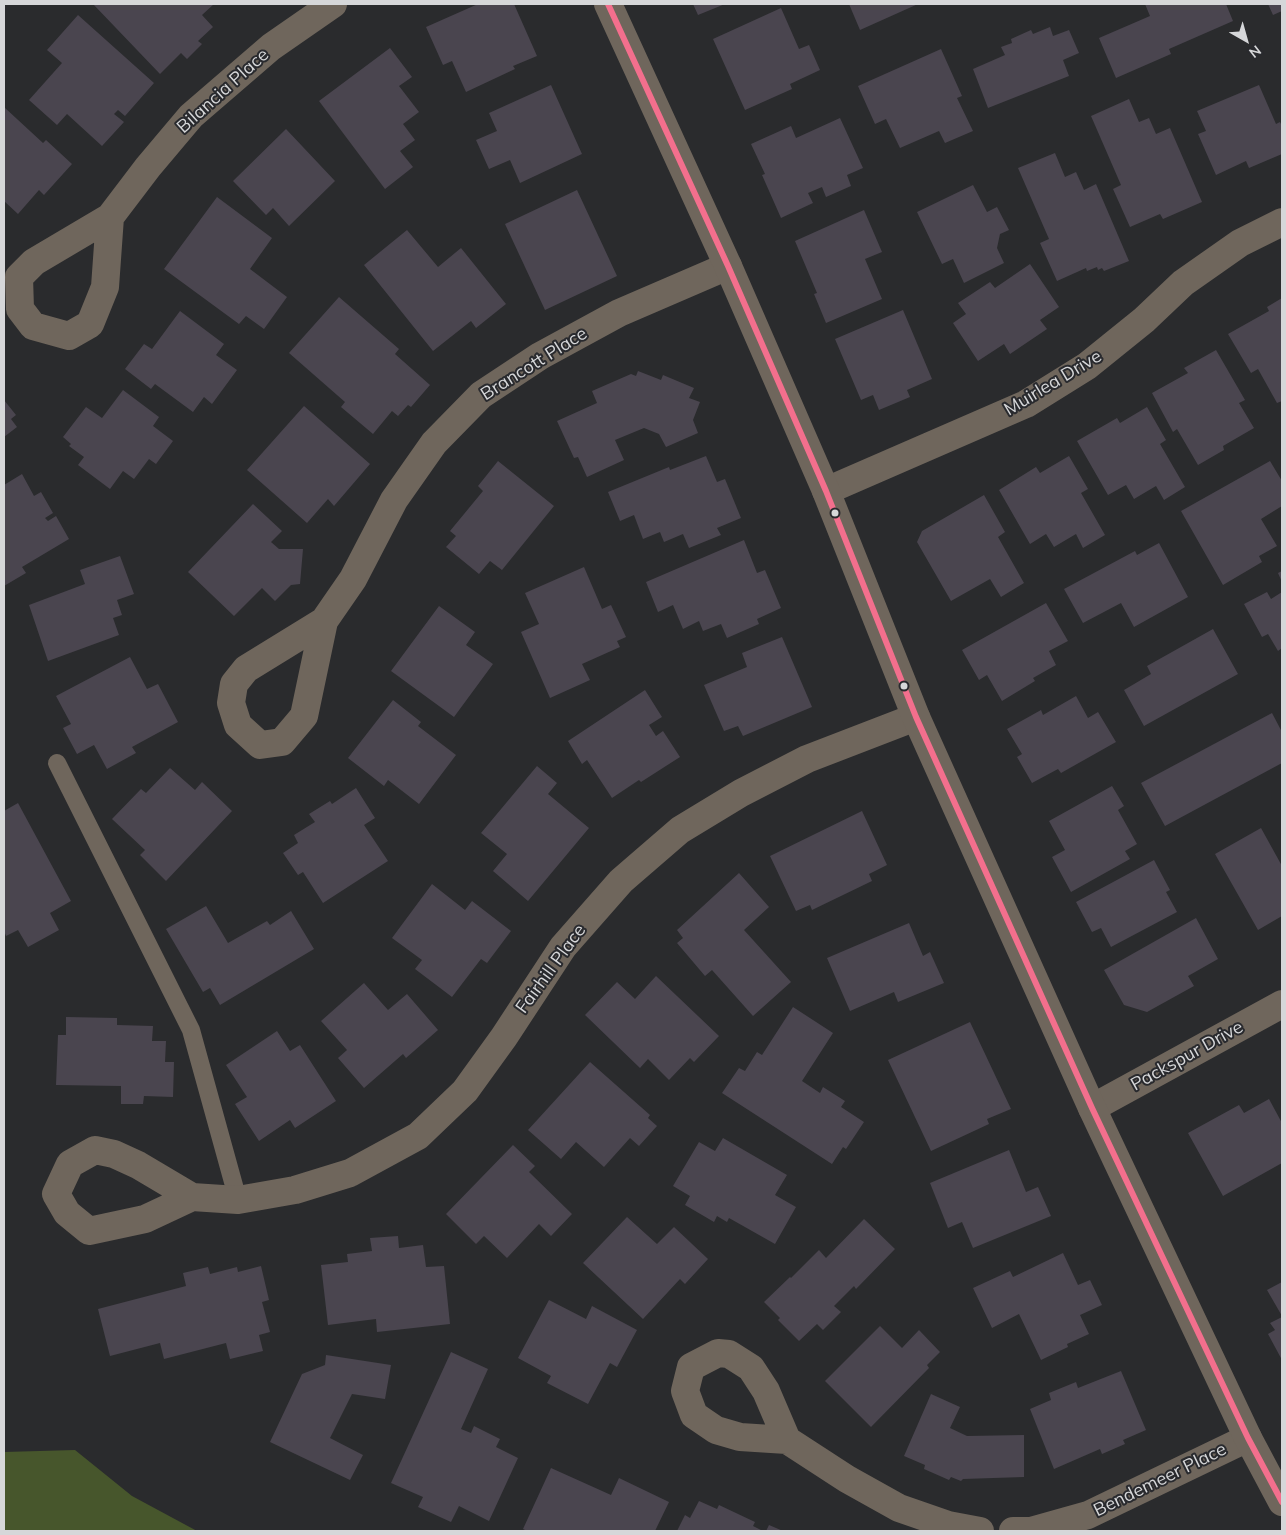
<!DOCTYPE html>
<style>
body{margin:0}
#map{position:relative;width:1286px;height:1535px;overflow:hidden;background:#2a2b2d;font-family:Mulish,sans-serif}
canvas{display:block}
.frame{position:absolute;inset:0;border:5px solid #d6d7d9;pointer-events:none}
.north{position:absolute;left:1221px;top:15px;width:50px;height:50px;-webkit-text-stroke:4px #292a2e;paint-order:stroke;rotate:142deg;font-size:14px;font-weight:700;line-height:20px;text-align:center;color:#d6d7d9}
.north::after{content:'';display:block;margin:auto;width:18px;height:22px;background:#d6d7d9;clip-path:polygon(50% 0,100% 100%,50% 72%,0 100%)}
</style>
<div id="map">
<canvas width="1286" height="1535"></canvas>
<div class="frame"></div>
<div class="north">N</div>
</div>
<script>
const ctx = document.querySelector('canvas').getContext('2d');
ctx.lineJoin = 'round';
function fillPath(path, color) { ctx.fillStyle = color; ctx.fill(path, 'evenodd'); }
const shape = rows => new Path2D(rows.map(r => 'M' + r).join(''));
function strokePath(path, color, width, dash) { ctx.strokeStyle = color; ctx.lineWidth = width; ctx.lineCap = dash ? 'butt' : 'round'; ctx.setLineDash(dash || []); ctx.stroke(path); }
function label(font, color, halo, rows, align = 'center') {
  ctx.font = font + ' Mulish,sans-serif'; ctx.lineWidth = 4; ctx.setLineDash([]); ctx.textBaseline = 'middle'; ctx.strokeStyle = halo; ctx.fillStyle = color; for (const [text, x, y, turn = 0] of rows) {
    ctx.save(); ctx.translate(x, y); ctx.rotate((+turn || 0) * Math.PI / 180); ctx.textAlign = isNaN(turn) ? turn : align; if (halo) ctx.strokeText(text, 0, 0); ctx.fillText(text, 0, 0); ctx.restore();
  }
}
fillPath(shape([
 [75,1450,132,1496,197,1531,4,1531,4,1452]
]), '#47562c');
fillPath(shape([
 [93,4,214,4,202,15,213,27,198,41,202,44,187,59,181,53,160,74],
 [478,4,514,4,537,56,513,66,515,69,466,92,452,61,443,65,426,27],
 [693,4,725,4,698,15],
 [849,4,918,4,860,30],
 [1145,4,1226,4,1233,21,1169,49,1171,54,1116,78,1099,38,1150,16],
 [1268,4,1282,4,1282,11,1273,15],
 [781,8,799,49,809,45,820,70,790,84,792,89,745,110,713,39],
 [78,15,154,83,125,116,118,110,114,114,124,122,102,146,67,114,57,125,29,100,62,63,47,50],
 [1050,27,1053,36,1069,30,1079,53,1063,60,1069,76,988,108,973,69,1005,55,1001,47,1012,43,1011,39,1031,30,1033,34],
 [390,48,412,77,399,86,419,112,403,124,415,140,400,151,413,167,385,189,319,101],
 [941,49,962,96,957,98,973,131,945,143,939,131,900,148,886,119,875,124,858,86],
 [551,85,582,154,520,183,510,160,489,169,476,140,497,131,489,113],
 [1259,85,1276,124,1280,122,1282,126,1282,154,1249,168,1246,161,1216,175,1198,134,1206,131,1197,111],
 [1129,99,1139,122,1149,118,1156,134,1170,128,1202,202,1163,219,1160,214,1130,227,1113,189,1121,185,1091,116],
 [4,107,43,143,46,140,72,164,44,195,39,190,18,214,4,201],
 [840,118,863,168,847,175,851,186,826,197,822,187,808,193,813,203,781,218,762,175,765,174,751,144,791,126,796,138],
 [286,129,335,181,289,226,273,208,266,215,233,181],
 [1055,153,1065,177,1076,172,1084,190,1096,184,1129,261,1104,271,1102,268,1098,270,1097,267,1087,271,1086,268,1057,281,1040,243,1049,239,1018,168],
 [973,185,987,212,997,207,1009,230,1000,234,997,248,1004,263,964,283,953,259,942,264,917,212],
 [577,190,617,276,545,310,505,224],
 [217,197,272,238,250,269,287,297,264,329,246,316,239,324,164,269],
 [864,210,882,252,865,259,882,299,826,323,814,294,817,293,795,241],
 [407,230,438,267,461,248,506,304,476,328,471,321,433,351,364,265],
 [1030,264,1059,307,1040,320,1047,329,1010,354,1004,344,978,361,953,323,966,314,958,303,990,282,995,288],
 [339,297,399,349,395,354,430,385,411,407,408,405,398,416,392,411,373,434,341,407,345,402,289,353],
 [1282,298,1282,401,1277,403,1258,369,1251,373,1228,334,1269,311,1267,307],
 [903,310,932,379,907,390,910,397,879,410,873,395,861,400,835,339],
 [180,311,224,344,216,355,237,370,212,404,204,397,193,412,155,384,151,389,125,369,144,344,152,349],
 [1216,350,1245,400,1239,403,1254,428,1223,446,1224,450,1198,465,1177,429,1173,432,1152,393,1188,373,1184,368],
 [638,371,661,380,663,375,694,388,689,398,700,402,693,420,698,433,666,447,659,434,644,428,615,440,624,460,587,477,578,457,574,458,557,421,597,403,592,391,631,374,636,376],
 [123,390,159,417,153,426,173,441,156,464,149,459,134,479,123,471,110,489,78,465,84,457,69,446,71,444,63,437,86,407,102,418],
 [4,400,16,415,11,419,17,427,4,437],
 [304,406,370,464,334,506,328,499,307,523,247,470],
 [1147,407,1166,440,1160,444,1185,487,1164,500,1156,486,1134,499,1126,485,1108,495,1077,441,1117,418,1120,423],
 [706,456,717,482,725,479,741,518,717,528,721,535,689,548,683,534,664,542,660,532,643,539,634,515,620,521,608,492,669,467,670,470],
 [1069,456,1088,489,1081,493,1105,535,1083,548,1076,534,1054,547,1046,534,1030,544,999,490,1036,467,1040,473],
 [498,461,554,506,502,570,490,561,479,574,446,547,456,536,450,531,483,491,478,486],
 [1270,461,1282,481,1282,506,1261,519,1277,546,1259,556,1262,562,1223,585,1181,511],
 [22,474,34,496,41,492,53,513,45,518,48,521,56,516,69,539,22,567,26,573,4,586,4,485],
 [984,495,1005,532,998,537,1024,583,1001,597,990,579,951,601,917,542,922,531],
 [253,504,282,531,271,542,279,549,303,549,300,584,291,585,275,601,262,588,234,616,188,572],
 [744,540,757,573,765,570,781,608,757,619,759,624,727,638,721,624,703,631,699,621,683,629,673,605,658,612,646,582],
 [1159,543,1188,597,1134,627,1121,603,1083,623,1064,589,1135,551,1137,555],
 [120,556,134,594,117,600,122,615,113,618,119,635,48,661,29,605,85,584,80,570],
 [584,567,602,609,611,605,626,637,617,641,620,647,582,664,590,680,550,698,521,632,539,624,525,593],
 [1282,571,1282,582,1278,573],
 [1267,592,1271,599,1282,592,1282,648,1278,651,1268,634,1262,637,1244,604],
 [1046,603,1068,641,1049,651,1056,665,1033,678,1035,681,1002,701,987,675,979,680,962,650],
 [439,606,475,632,466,645,493,664,454,717,391,671],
 [1213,629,1238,674,1144,726,1124,690,1151,674,1147,666],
 [782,637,812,707,743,736,738,726,724,731,704,685,747,667,742,653],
 [130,657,147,689,158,684,178,722,132,747,136,753,107,769,94,745,77,754,63,728,71,724,56,696],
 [645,690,662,717,649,725,656,736,663,731,680,757,641,782,639,780,612,798,587,760,582,764,568,741],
 [1076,696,1088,718,1098,712,1116,742,1061,773,1058,769,1032,783,1017,757,1022,754,1007,729,1041,710,1043,715],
 [393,700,421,722,418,726,456,755,419,804,388,780,384,786,348,758],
 [1272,713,1282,732,1282,763,1165,826,1141,783],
 [537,766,557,783,548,794,589,828,528,901,493,871,507,854,481,833],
 [170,768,195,790,202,782,232,811,166,881,140,855,145,850,112,819,141,789,146,793],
 [1112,786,1124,806,1118,810,1137,844,1125,851,1130,859,1071,892,1052,857,1065,850,1049,821],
 [356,788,375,818,364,825,388,861,323,903,303,872,298,875,283,853,298,843,294,835,315,822,309,814,330,801,332,804],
 [18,803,71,901,50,913,59,930,28,947,18,930,6,936,4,931,4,811],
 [862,811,887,865,869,874,872,881,812,910,810,905,796,911,770,856],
 [1261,828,1282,866,1282,916,1258,930,1215,854],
 [1154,860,1170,890,1166,892,1177,912,1111,947,1101,928,1092,932,1076,902],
 [739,873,769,907,744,930,791,982,753,1016,712,970,705,976,677,943,683,938,677,930],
 [432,884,465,910,472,901,511,931,487,963,481,959,452,997,415,969,422,960,392,938],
 [206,906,228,943,267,921,270,925,291,911,314,949,220,1005,210,988,203,992,166,929],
 [1196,918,1218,959,1188,976,1194,986,1147,1012,1124,1005,1104,970],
 [909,923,923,956,930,952,944,983,898,1002,894,992,850,1011,827,958],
 [656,976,719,1036,694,1062,690,1058,669,1080,648,1059,640,1068,585,1015,617,982,635,999],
 [364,983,388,1010,407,994,438,1030,406,1058,403,1054,364,1088,338,1058,347,1050,321,1021],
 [793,1007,833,1033,802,1081,820,1093,823,1087,845,1101,841,1107,864,1122,846,1149,843,1147,832,1164,722,1093,739,1068,745,1071,757,1052,762,1055],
 [66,1017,117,1018,117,1025,153,1026,152,1041,166,1041,165,1062,174,1062,173,1097,144,1096,143,1104,121,1104,121,1086,56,1085,58,1035,66,1035],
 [970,1022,1011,1109,987,1119,989,1124,931,1151,888,1060],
 [277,1031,290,1051,300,1045,336,1101,295,1128,290,1120,259,1141,235,1104,247,1097,226,1065],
 [590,1062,650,1115,648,1118,657,1126,639,1146,630,1138,604,1167,576,1142,561,1159,528,1130],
 [1269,1099,1282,1123,1282,1163,1223,1196,1188,1133,1239,1105,1244,1113],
 [723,1138,787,1175,775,1195,796,1207,775,1244,729,1218,727,1222,717,1216,714,1222,685,1205,690,1196,673,1186,699,1142,715,1151],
 [513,1145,535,1166,529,1172,572,1214,551,1236,539,1224,507,1258,484,1236,476,1244,446,1214],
 [1009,1150,1026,1192,1038,1187,1051,1216,973,1248,962,1222,948,1228,930,1183],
 [627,1217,657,1244,674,1227,708,1259,685,1284,680,1279,643,1319,583,1263],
 [864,1219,895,1249,856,1289,854,1286,834,1306,841,1312,823,1330,817,1324,799,1341,778,1320,780,1318,764,1302,790,1277,791,1278,819,1250,826,1258],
 [398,1236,399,1248,423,1245,426,1267,444,1266,450,1324,377,1332,376,1319,328,1325,321,1265,348,1262,347,1254,372,1251,370,1238],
 [1063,1253,1078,1285,1090,1280,1102,1305,1080,1315,1089,1334,1067,1344,1068,1347,1041,1360,1019,1314,992,1328,973,1288,1010,1271,1013,1277],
 [261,1266,269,1300,262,1302,270,1332,259,1335,263,1351,230,1359,226,1343,164,1359,160,1343,110,1356,98,1309,186,1286,183,1273,208,1267,210,1274,237,1267,238,1272],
 [1282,1282,1282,1316,1267,1290],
 [549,1300,586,1319,592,1306,637,1330,617,1367,610,1363,588,1404,547,1383,551,1376,518,1358],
 [1282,1317,1282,1360,1268,1334,1275,1330,1270,1323],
 [880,1326,902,1348,919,1330,940,1352,927,1365,929,1368,871,1427,825,1381],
 [451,1352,488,1369,461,1429,471,1433,474,1426,500,1439,496,1447,518,1458,489,1521,459,1506,451,1522,418,1507,423,1497,391,1483],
 [326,1355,391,1365,385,1399,352,1394,330,1438,363,1455,350,1480,270,1442,302,1374,325,1365],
 [1121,1371,1146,1430,1123,1440,1125,1444,1102,1454,1100,1449,1054,1469,1030,1409,1051,1400,1049,1393,1076,1382,1078,1388],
 [931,1394,960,1407,950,1428,967,1436,1024,1435,1024,1477,963,1479,961,1481,951,1477,949,1480,924,1469,925,1465,904,1456],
 [551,1468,611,1495,619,1478,669,1502,655,1531,527,1531,523,1529],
 [699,1501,717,1509,719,1505,755,1522,753,1526,763,1531,677,1531,685,1515,690,1518],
 [769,1525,783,1531,766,1531]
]), '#4a454f');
strokePath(shape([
 [57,763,191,1030,238,1200]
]), '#6f665c', 18);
strokePath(shape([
 [110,217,105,287,90,324,69,336,33,326,20,309,19,277,34,262,110,217,148,167,191,116,271,47,333,4],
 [826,491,1026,404,1087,366,1144,320,1183,283,1240,243,1282,222],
 [324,621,246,669,234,684,231,703,238,725,260,745,282,742,304,716,324,621,353,579,394,500,434,443,481,395,540,356,619,313,728,266],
 [1092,1108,1282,1004],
 [192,1197,138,1165,114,1154,95,1150,70,1164,56,1194,67,1213,89,1231,145,1219,192,1197,238,1200,295,1190,350,1173,418,1136,465,1091,504,1037,563,947,621,881,680,830,741,793,807,759,916,717],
 [787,1440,766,1391,751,1368,729,1354,718,1353,691,1367,685,1391,694,1415,716,1430,740,1437,787,1440,847,1479,899,1508,948,1525,980,1531],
 [1013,1531,1031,1531,1088,1515,1248,1438]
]), '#6f665c', 28);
strokePath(shape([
 [608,4,728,266,826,491,916,717,1092,1108,1248,1438,1282,1502]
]), '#6f665c', 28);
strokePath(shape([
 [608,4,728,266,826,491,916,717,1092,1108,1248,1438,1282,1502]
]), '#f36f8d', 6);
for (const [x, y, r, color] of [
 [835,513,4.5,"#d6d7d9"],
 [904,686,4.5,"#d6d7d9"]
]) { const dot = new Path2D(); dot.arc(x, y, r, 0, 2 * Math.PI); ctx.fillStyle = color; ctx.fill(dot); strokePath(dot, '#292a2e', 2); }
label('18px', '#d6d7d9', '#292a2e', [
 ["Bilancia Place",223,91,-42],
 ["Brancott Place",534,364,-32],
 ["Muirlea Drive",1053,383,-31],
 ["Fairhill Place",551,969,-54],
 ["Packspur Drive",1187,1056,-29],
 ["Bendemeer Place",1160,1480,-26]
]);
</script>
